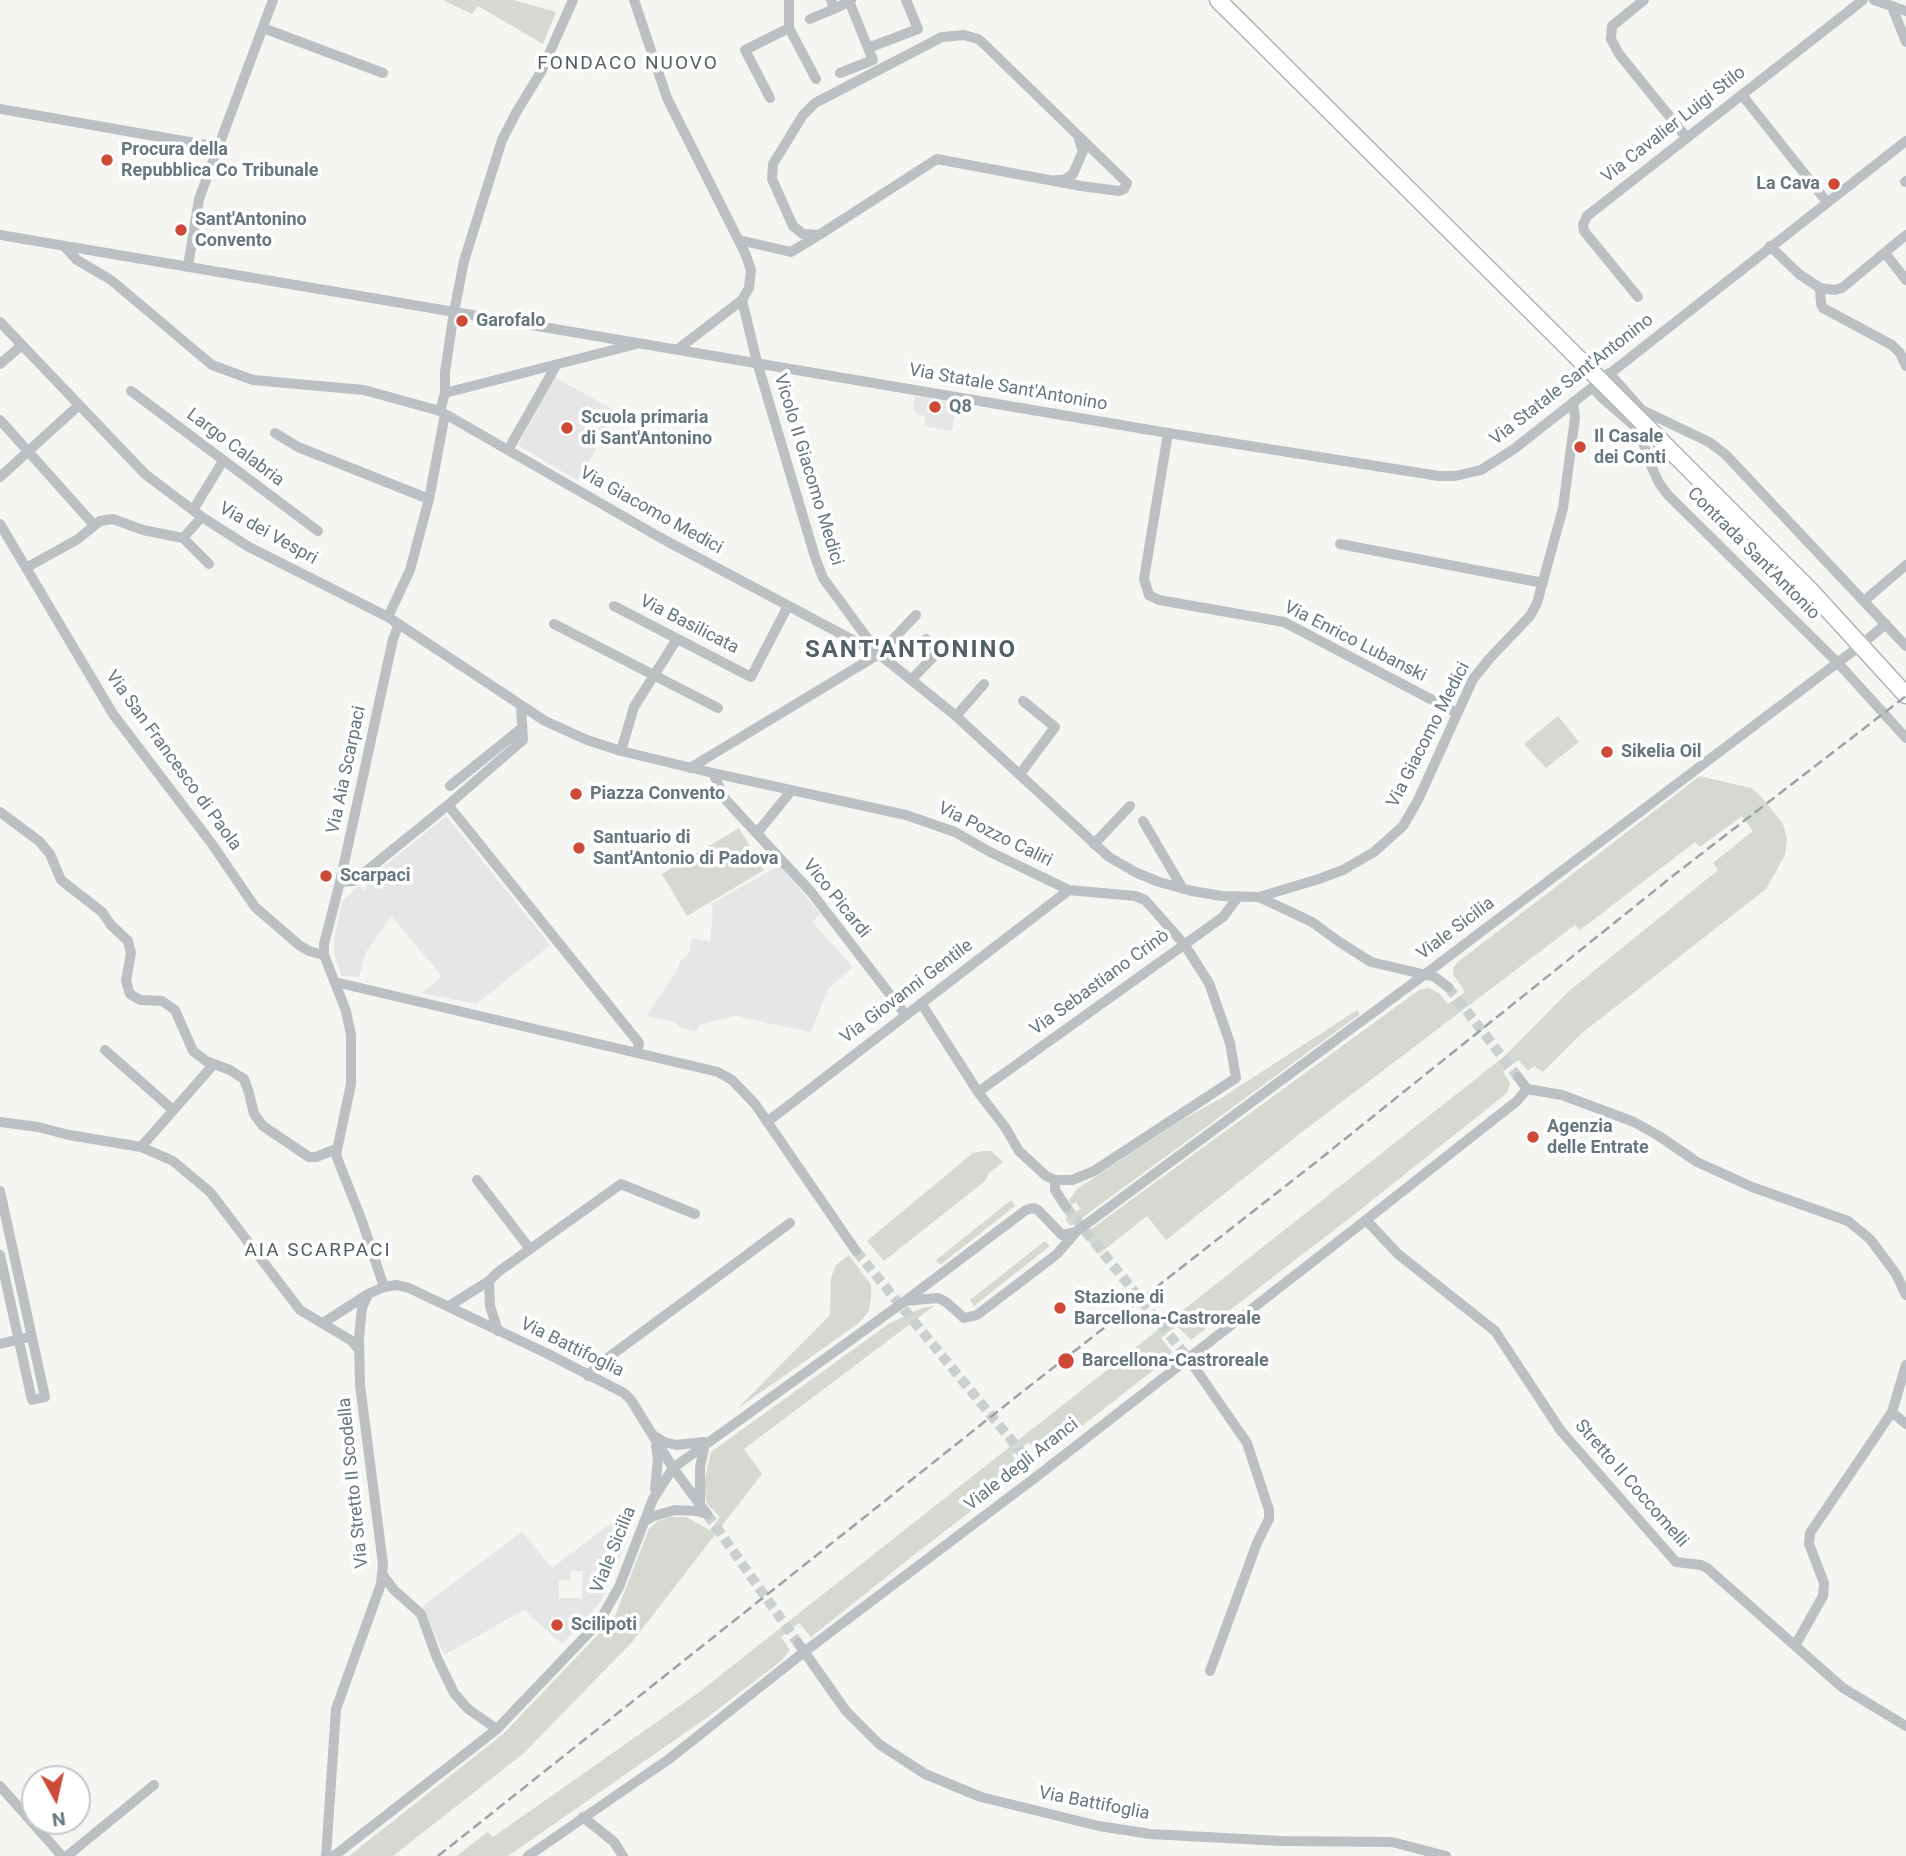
<!DOCTYPE html>
<meta charset="utf-8">
<style>
body{margin:0}
#map{position:relative;width:1906px;height:1856px;overflow:hidden;background:#f5f5f2;font-family:Roboto,sans-serif}
canvas{display:block}
.north{position:absolute;left:21px;top:1765px;width:70px;height:70px;box-sizing:border-box;background:#fff;border:2px solid #c2c9cc;border-radius:50%;rotate:172deg;font-size:19px;font-weight:700;line-height:28px;text-align:center;color:#67777f}
.north::after{content:'';display:block;margin:auto;width:24px;height:32px;background:#cd4a39;clip-path:polygon(50% 0,100% 100%,50% 72%,0 100%)}
</style>
<div id="map">
<canvas width="1906" height="1856"></canvas>
<div class="north">N</div>
</div>
<script>
const ctx = document.querySelector('canvas').getContext('2d');
ctx.lineJoin = 'round';
function fillPath(path, color) { ctx.fillStyle = color; ctx.fill(path, 'evenodd'); }
const shape = rows => new Path2D(rows.map(r => 'M' + r).join(''));
function strokePath(path, color, width, dash) { ctx.strokeStyle = color; ctx.lineWidth = width; ctx.lineCap = dash ? 'butt' : 'round'; ctx.setLineDash(dash || []); ctx.stroke(path); }
function label(font, color, halo, rows, align = 'center') {
  ctx.font = font + ' Roboto,sans-serif'; ctx.lineWidth = 7; ctx.setLineDash([]); ctx.textBaseline = 'middle'; ctx.strokeStyle = halo; ctx.fillStyle = color; for (const [text, x, y, turn = 0] of rows) {
    ctx.save(); ctx.translate(x, y); ctx.rotate((+turn || 0) * Math.PI / 180); ctx.textAlign = isNaN(turn) ? turn : align; if (halo) ctx.strokeText(text, 0, 0); ctx.fillText(text, 0, 0); ctx.restore();
  }
}
fillPath(shape([
 [555,377,617,412,578,481,518,445],
 [915,396,957,403,952,431,924,426,925,416,916,415,916,411,913,410],
 [446,816,550,945,476,1004,422,993,442,976,391,916,366,952,359,977,342,976,334,954,334,939,342,901,359,886,363,890,367,887,364,883],
 [780,865,820,914,812,922,853,967,828,989,811,1032,735,1016,701,1024,696,1031,681,1028,675,1022,647,1016,678,969,679,963,689,953,692,938,710,942,713,911,711,904],
 [637,1504,623,1551,602,1599,588,1618,562,1644,524,1610,444,1655,423,1606,522,1532,552,1568],
 [571,1571,583,1571,582,1598,559,1598,559,1580,570,1580]
]), '#e5e6e5');
fillPath(shape([
 [443,0,513,0,556,12,543,44,478,6,472,14],
 [1558,716,1579,742,1546,768,1524,744],
 [1700,776,1751,788,1759,794,1783,824,1787,839,1785,855,1766,889,1582,1033,1543,1072,1534,1066,1528,1071,1518,1060,1503,1072,1510,1083,1507,1093,1351,1217,1191,1340,1177,1326,1161,1338,1172,1352,1164,1362,1042,1457,1029,1442,1012,1455,1023,1469,1017,1476,915,1554,811,1637,799,1623,781,1637,790,1650,781,1661,705,1719,508,1856,457,1856,487,1832,493,1837,698,1693,1506,1055,1568,992,1718,870,1713,863,1753,831,1742,816,1700,847,1695,842,1580,930,1575,925,1302,1132,1166,1240,1147,1216,1099,1254,1083,1235,1419,990,1428,988,1439,993,1448,1004,1465,992,1453,974,1454,967,1458,962],
 [739,828,764,870,687,916,662,874],
 [1357,1010,1360,1014,1071,1226,1065,1219,1080,1209,1076,1202,1071,1205,1069,1200,1077,1189,1182,1120,1223,1097],
 [982,1151,991,1151,1003,1162,989,1173,985,1181,884,1261,867,1241,973,1153],
 [1011,1200,1015,1206,940,1265,936,1260],
 [1045,1241,1050,1246,974,1306,970,1300],
 [849,1255,871,1285,871,1300,868,1312,859,1323,737,1409,830,1315,831,1278,836,1265],
 [934,1306,744,1449,762,1474,632,1642,524,1753,393,1856,349,1856,503,1734,608,1624,615,1616,649,1529,658,1521,671,1517,686,1517,710,1530,720,1517,707,1504,705,1494,704,1483,711,1452,890,1323,922,1308]
]), '#d5d9d1');
strokePath(shape([
 [1448,987,1518,1077],
 [1066,1207,1188,1358],
 [856,1251,1031,1464],
 [707,1514,798,1643]
]), '#cacfd0', 10, [10, 5]);
const highway = shape([
 [1218,0,1556,336],
 [1654,434,1810,590,1906,695]
]);
strokePath(highway, '#b0b4b6', 19);
strokePath(shape([
 [634,0,667,98,745,253,751,270,749,288,742,300,678,349],
 [831,0,834,9,851,0],
 [1644,0,1612,26,1611,39,1619,54,1687,138],
 [1874,0,1906,11],
 [849,1,868,48,918,29,906,0],
 [1892,7,1906,42],
 [810,19,834,9],
 [263,28,383,73],
 [789,28,789,0],
 [840,73,873,60,868,48],
 [1742,95,1827,202],
 [770,98,745,50,789,28,816,79],
 [0,109,218,147],
 [1057,180,1064,180,1073,174,1083,151,1079,140],
 [1905,182,1906,181],
 [0,235,1168,433,1439,476,1455,476,1481,470,1514,449,1906,141],
 [739,240,791,252,819,235,803,234,793,226,772,179,773,164,803,115,815,103,942,37,964,35,978,39,984,44,1127,183,1124,189,1119,191,1081,186,937,159,819,235],
 [1770,246,1799,274,1820,288,1835,290,1842,288,1906,235],
 [65,247,77,260,111,280,212,365,253,380,364,390,440,411,661,538,879,654,956,716,1109,857,1137,873,1159,882,1192,891,1222,896,1259,897,1319,879,1343,870,1374,852,1403,826,1418,800,1473,679,1490,658,1530,616,1537,603,1563,508,1575,418,1573,402],
 [1885,253,1906,280],
 [188,266,199,199,273,0],
 [1820,288,1821,304,1823,308,1892,345,1900,353,1906,366],
 [1638,297,1584,231,1583,225,1587,216,1863,0],
 [742,300,757,362,815,557,823,578,876,650],
 [0,322,145,474,202,517,249,547,388,617,545,721,587,740,621,751,713,773,906,815,955,832,990,852,1069,890,1135,896,1145,900,1184,944,1209,983,1230,1043,1236,1078,1094,1171,1072,1180,1055,1180,1046,1176,1019,1151,1005,1127,978,1092,921,1003],
 [0,364,22,345],
 [1609,373,1642,410,1709,442,1725,454,1906,646],
 [1596,383,1596,391,1601,397,1639,430,1649,461,1659,483,1668,495,1838,663,1906,738],
 [131,391,318,531],
 [445,393,636,344],
 [440,411,445,393,445,372,454,312,464,261,502,140,517,111,541,72,573,0],
 [0,420,94,525],
 [275,433,298,447,429,499],
 [1168,433,1144,579,1149,595,1159,600,1284,622,1457,713],
 [508,450,557,364],
 [0,477,79,405],
 [193,510,223,461],
 [0,524,113,714,212,844,255,907,299,945,309,951,324,955],
 [183,538,209,564],
 [1340,544,1543,583],
 [26,568,78,539,100,521,113,519,143,530,183,538,202,517],
 [1864,601,1906,565],
 [614,606,751,677,788,606],
 [388,617,410,570,429,499,445,414],
 [554,624,718,708],
 [1869,638,1886,624],
 [911,680,938,652,926,639],
 [956,716,984,684],
 [621,751,634,707,677,639],
 [690,768,879,654,916,615],
 [713,773,725,799,811,892,905,1014],
 [1020,774,1055,727,1023,701],
 [450,786,522,728],
 [448,805,639,1043,637,1053],
 [0,812,39,841,50,854,61,880,102,912,111,925,128,941,131,953,126,981,130,994,140,1000,162,1001,175,1010,193,1051,206,1061,230,1070,244,1079,249,1093,254,1114,263,1126,309,1157,316,1157,336,1149],
 [1143,821,1183,889],
 [757,833,791,791],
 [1094,844,1130,806],
 [340,882,354,881,448,805,523,740,521,707],
 [1259,897,1312,922,1338,941,1371,962,1435,977,1448,987],
 [335,982,718,1072,732,1080,755,1104,856,1251],
 [105,1050,173,1110],
 [1518,1077,1527,1089,1562,1095,1634,1122,1659,1136,1697,1162,1752,1187,1848,1221,1870,1239,1896,1274,1906,1295],
 [978,1092,1223,917,1238,897],
 [0,1122,38,1127,69,1135,141,1147,173,1161,210,1192,300,1310,352,1341,359,1350],
 [767,1122,1069,890],
 [141,1147,214,1064],
 [477,1180,530,1249],
 [1055,1180,1055,1190,1066,1207],
 [0,1191,45,1397,32,1400,0,1255],
 [1366,1220,1398,1254,1495,1331,1561,1431,1676,1562,1701,1565,1707,1568,1843,1688,1906,1726],
 [489,1281,490,1306,498,1331],
 [384,1287,362,1221,336,1155,351,1084,351,1035,346,1011,324,955,324,944,340,882,393,639,399,624],
 [905,1301,938,1298,946,1302,964,1318,977,1315,1057,1254,1077,1231,1424,975,1853,651],
 [449,1306,489,1281,498,1272,621,1184,695,1214],
 [323,1323,368,1294,384,1287,397,1285,409,1288,548,1354,624,1393,631,1400,673,1468,707,1514],
 [0,1344,25,1338],
 [1188,1358,1247,1443,1269,1510,1269,1519,1257,1543,1210,1671],
 [588,1376,598,1365,790,1223],
 [1892,1412,1906,1424],
 [653,1435,664,1442,676,1445,704,1442],
 [655,1489,658,1459,656,1446],
 [700,1503,700,1467,705,1444],
 [645,1521,654,1516,675,1510,697,1511,707,1514],
 [382,1574,394,1590,421,1614,437,1658,454,1693,468,1709,497,1729],
 [798,1643,846,1711,879,1744,925,1774,981,1797,1099,1826,1150,1834,1281,1841,1392,1842,1446,1856],
 [1796,1644,1823,1596,1824,1583,1809,1544,1810,1533,1892,1412,1906,1365],
 [0,1786,62,1856],
 [583,1817,614,1842,623,1856],
 [67,1856,154,1785],
 [326,1856,336,1709,381,1584,383,1564,360,1385,359,1338,362,1308,368,1294],
 [334,1856,497,1729,599,1622,619,1587,653,1499,673,1468,905,1301,1026,1210,1033,1208,1038,1210,1062,1235,1075,1232],
 [528,1856,669,1759,804,1652,1040,1474,1366,1220,1517,1101,1527,1089]
]), '#bcc0c3', 10);
strokePath(highway, '#fff', 16);
strokePath(shape([
 [438,1856,1017,1396,1315,1163,1674,875,1906,696]
]), '#9ca3a7', 2.5, [10, 5]);
const highwayBridge = shape([
 [1556,336,1654,434]
]);
strokePath(highwayBridge, '#b0b4b6', 19, []);
strokePath(highwayBridge, '#fff', 16);
for (const [x, y, r, color] of [
 [107,160,7,"#cd4a39"],
 [1834,184,7,"#cd4a39"],
 [181,230,7,"#cd4a39"],
 [462,321,7,"#cd4a39"],
 [935,407,7,"#cd4a39"],
 [567,428,7,"#cd4a39"],
 [1580,447,7,"#cd4a39"],
 [1607,752,7,"#cd4a39"],
 [576,794,7,"#cd4a39"],
 [579,848,7,"#cd4a39"],
 [326,876,7,"#cd4a39"],
 [1533,1137,7,"#cd4a39"],
 [1060,1308,7,"#cd4a39"],
 [1066,1361,9,"#cd4a39"],
 [557,1625,7,"#cd4a39"]
]) { const dot = new Path2D(); dot.arc(x, y, r, 0, 2 * Math.PI); ctx.fillStyle = color; ctx.fill(dot); strokePath(dot, '#fff', 2.5); }
label('18px', '#67777f', '#fff', [
 ["Via Cavalier Luigi Stilo",1674,125,-38],
 ["Via Statale Sant'Antonino",1572,380,-38],
 ["Via Statale Sant'Antonino",1008,388,10],
 ["Largo Calabria",235,448,37],
 ["Vicolo II Giacomo Medici",808,470,73],
 ["Via Giacomo Medici",651,511,29],
 ["Via dei Vespri",268,534,29],
 ["Contrada Sant'Antonio",1753,554,45],
 ["Via Basilicata",689,625,27],
 ["Via Enrico Lubanski",1355,642,27],
 ["Via Giacomo Medici",1429,735,-63],
 ["Via San Francesco di Paola",173,761,54],
 ["Via Aia Scarpaci",347,770,-78],
 ["Via Pozzo Caliri",995,835,26],
 ["Vico Picardi",836,899,51],
 ["Viale Sicilia",1456,929,-37],
 ["Via Sebastiano Crinò",1100,983,-36],
 ["Via Giovanni Gentile",907,992,-37],
 ["Via Battifoglia",572,1348,26],
 ["Viale degli Aranci",1022,1465,-38],
 ["Via Stretto II Scodella",354,1483,-96],
 ["Stretto II Coccomelli",1631,1484,49],
 ["Viale Sicilia",614,1550,-68],
 ["Via Battifoglia",1094,1804,11]
]);
label('bold 18px', '#67777f', '#fff', [
 ["Procura della",121,150],
 ["Repubblica Co Tribunale",121,171],
 ["La Cava",1820,184,"right"],
 ["Sant'Antonino",195,220],
 ["Convento",195,241],
 ["Garofalo",476,321],
 ["Q8",949,407],
 ["Scuola primaria",581,418],
 ["di Sant'Antonino",581,439],
 ["Il Casale",1594,437],
 ["dei Conti",1594,458],
 ["Sikelia Oil",1621,752],
 ["Piazza Convento",590,794],
 ["Santuario di",593,838],
 ["Sant'Antonio di Padova",593,859],
 ["Scarpaci",340,876],
 ["Agenzia",1547,1127],
 ["delle Entrate",1547,1148],
 ["Stazione di",1074,1298],
 ["Barcellona-Castroreale",1074,1319],
 ["Barcellona-Castroreale",1082,1361],
 ["Scilipoti",571,1625]
], 'left');
ctx.letterSpacing = '2px';
label('19px', '#546065', '#fff', [
 ["FONDACO NUOVO",628,64],
 ["AIA SCARPACI",318,1251]
]);
ctx.letterSpacing = '0px';
ctx.letterSpacing = '2px';
label('bold 24px', '#546065', '#fff', [
 ["SANT'ANTONINO",911,651]
]);
ctx.letterSpacing = '0px';
</script>
